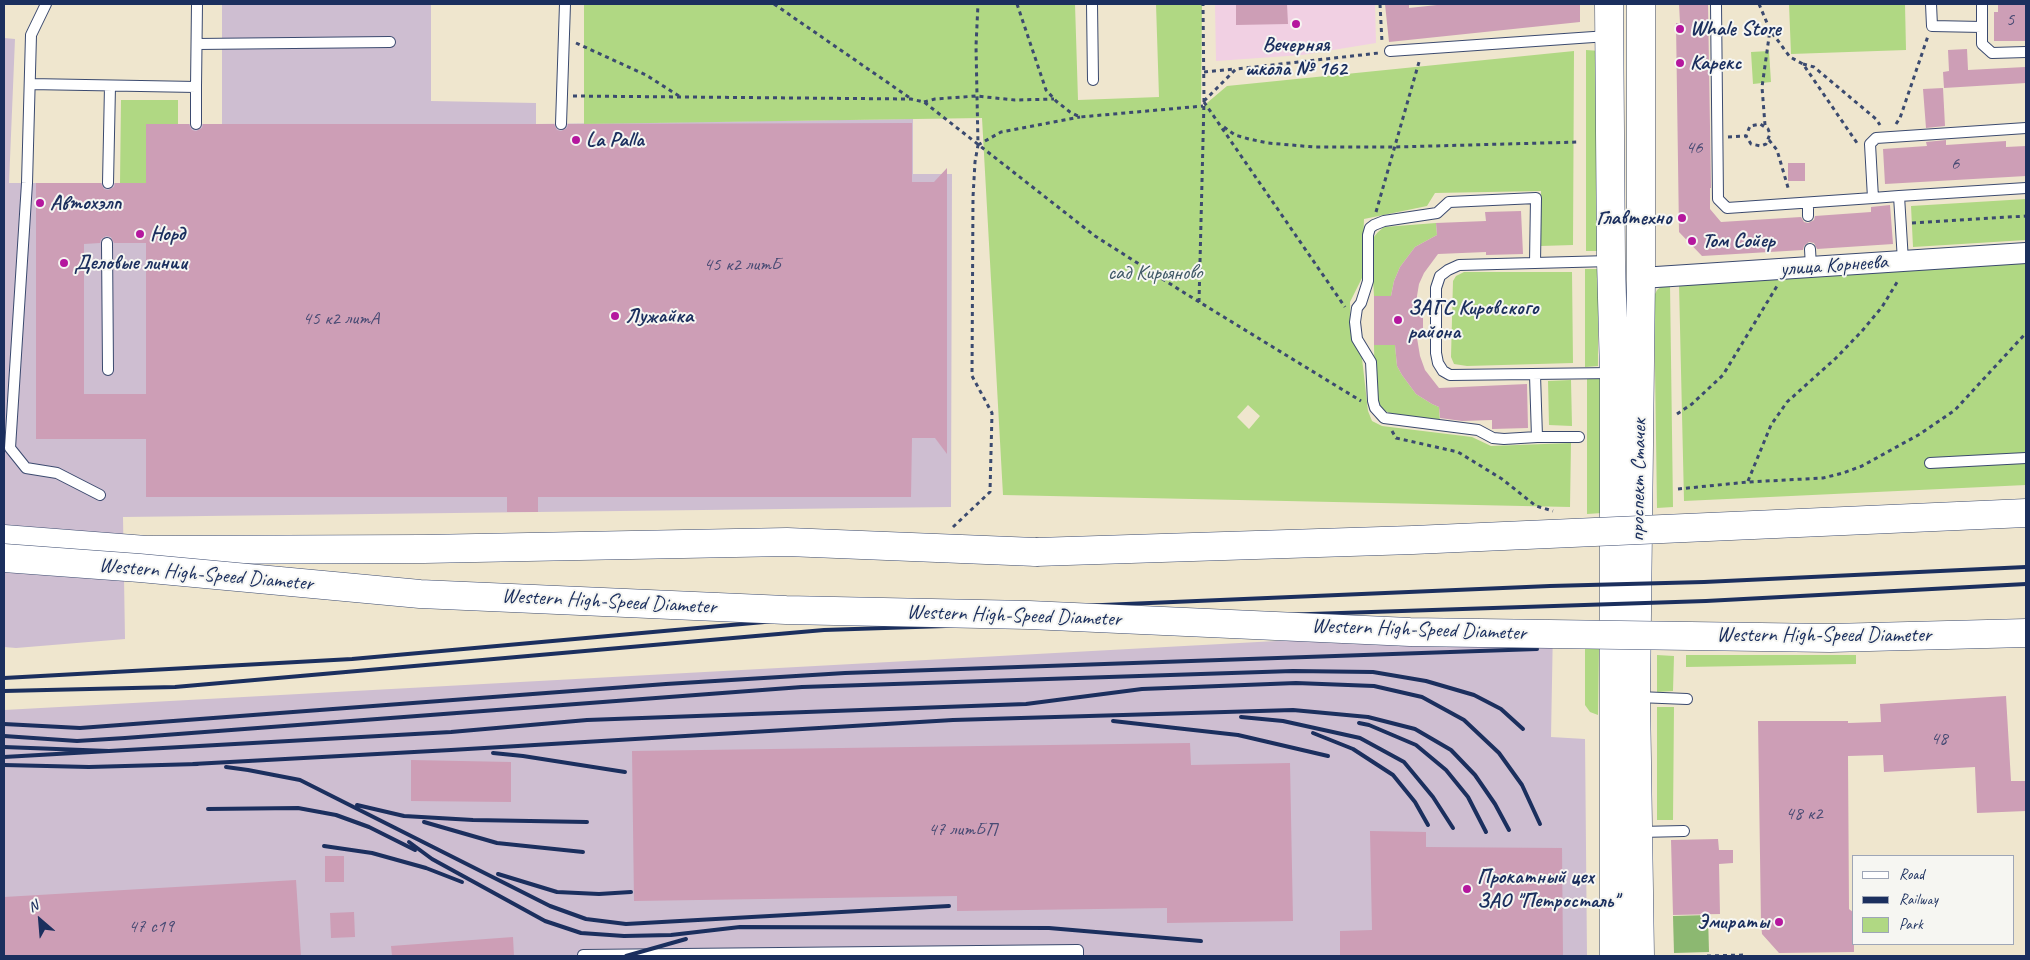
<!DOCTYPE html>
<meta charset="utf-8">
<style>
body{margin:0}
#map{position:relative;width:2030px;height:960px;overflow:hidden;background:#efe6ce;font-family:Caveat,sans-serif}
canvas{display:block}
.frame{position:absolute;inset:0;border:5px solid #1b2f5e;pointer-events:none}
.legend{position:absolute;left:1852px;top:855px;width:162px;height:90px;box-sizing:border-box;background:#f6f6f2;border:1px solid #9ea6b7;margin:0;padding:6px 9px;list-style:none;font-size:15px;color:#1b2f5e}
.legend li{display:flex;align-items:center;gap:10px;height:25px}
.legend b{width:25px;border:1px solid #9ea6b7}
.north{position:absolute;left:15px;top:895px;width:50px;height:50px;-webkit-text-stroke:4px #f6f6f2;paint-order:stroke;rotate:333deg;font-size:14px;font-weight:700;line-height:20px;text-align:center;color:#1b2f5e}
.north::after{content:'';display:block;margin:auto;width:18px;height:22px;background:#1b2f5e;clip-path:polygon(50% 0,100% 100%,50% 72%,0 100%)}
</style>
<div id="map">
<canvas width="2030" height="960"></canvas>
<div class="frame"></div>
<ul class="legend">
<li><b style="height:6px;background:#fff"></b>Road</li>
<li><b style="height:6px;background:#1b2f5e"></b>Railway</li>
<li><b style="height:14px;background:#b0d883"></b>Park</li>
</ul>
<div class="north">N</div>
</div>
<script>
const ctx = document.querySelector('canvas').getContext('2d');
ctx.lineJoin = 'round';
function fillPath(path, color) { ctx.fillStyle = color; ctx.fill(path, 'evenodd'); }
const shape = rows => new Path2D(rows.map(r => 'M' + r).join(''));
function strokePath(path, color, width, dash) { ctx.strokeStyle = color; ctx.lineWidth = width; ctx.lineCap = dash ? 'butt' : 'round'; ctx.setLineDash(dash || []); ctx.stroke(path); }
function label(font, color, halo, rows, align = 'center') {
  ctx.font = font + ' Caveat,sans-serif'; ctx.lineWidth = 4; ctx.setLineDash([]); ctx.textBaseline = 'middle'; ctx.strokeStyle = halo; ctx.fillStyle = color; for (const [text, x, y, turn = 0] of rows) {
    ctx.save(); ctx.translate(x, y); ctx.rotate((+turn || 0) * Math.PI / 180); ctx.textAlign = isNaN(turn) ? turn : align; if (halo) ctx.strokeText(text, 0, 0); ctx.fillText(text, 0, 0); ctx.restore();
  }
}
fillPath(shape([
 [1215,4,1375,4,1376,43,1302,55,1216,61]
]), '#f1d0e3');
fillPath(shape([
 [222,4,431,4,431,101,536,103,536,124,913,119,913,174,952,174,951,507,123,517,125,639,16,648,4,647,4,38,15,39,9,183,146,183,146,124,222,124],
 [1553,626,1551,737,1585,739,1587,956,4,956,4,710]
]), '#cebed1');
fillPath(shape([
 [584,4,1075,4,1078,100,1159,97,1156,4,1202,4,1201,108,1227,86,1574,51,1573,245,1541,246,1541,191,1435,193,1427,206,1364,219,1362,278,1350,302,1351,333,1362,358,1368,411,1372,421,1382,426,1472,437,1491,446,1571,443,1570,507,1003,495,982,118,584,124],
 [1248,405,1260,416,1249,429,1237,417],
 [1789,4,1905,4,1906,50,1791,54],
 [1586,50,1600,51,1600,251,1586,251],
 [1769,51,1771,82,1753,84,1751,52],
 [121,100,178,100,178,124,146,124,146,183,120,183],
 [2026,199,2026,240,1913,247,1911,206],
 [1436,223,1437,235,1415,247,1400,267,1394,281,1391,296,1374,296,1371,245,1373,238,1378,232,1384,227],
 [2026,263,2026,485,1684,501,1679,284],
 [1585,269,1598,269,1598,366,1585,367],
 [1464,272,1572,272,1573,363,1467,366,1454,364,1451,357,1453,281,1456,276],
 [1670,284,1673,507,1657,508,1654,296,1657,290,1662,286],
 [1374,345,1395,345,1397,366,1402,375,1416,394,1432,404,1439,407,1440,422,1390,413,1380,409,1375,401],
 [1587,379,1600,379,1602,513,1587,514],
 [1571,380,1572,426,1549,425,1548,381],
 [1585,649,1599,649,1598,715,1590,712,1585,705],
 [1657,655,1674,656,1673,691,1657,692],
 [1686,655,1856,655,1856,664,1686,667],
 [1657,707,1674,707,1673,820,1657,820]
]), '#b0d883');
fillPath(shape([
 [1708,915,1709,952,1674,953,1673,916]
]), '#8cb871');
fillPath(shape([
 [1236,4,1287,4,1288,24,1236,25],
 [1385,4,1409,4,1409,8,1446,4,1580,4,1580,22,1389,42],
 [1679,4,1708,4,1711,188,1710,188,1710,209,1721,222,1801,217,1804,222,1808,223,1814,220,1815,216,1871,212,1871,207,1890,205,1893,244,1817,249,1814,243,1809,242,1804,246,1803,250,1702,256,1679,232,1676,23,1680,23],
 [1998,4,2026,4,2026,41,1994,41,1994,12,1998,12],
 [1967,49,1968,70,2025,67,2026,83,1944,88,1943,72,1949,71,1948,50],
 [1943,88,1945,126,1926,128,1923,89],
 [912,123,912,182,934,182,947,168,947,454,935,438,912,438,911,497,538,497,538,512,507,512,507,497,146,497,146,439,36,439,36,183,101,183,104,189,108,190,114,187,115,183,146,183,146,124,189,124,192,130,196,131,202,128,203,124,554,124,557,130,561,131,567,128,568,124],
 [106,236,111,237,114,243,146,243,146,394,84,394,84,244,100,243,101,239],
 [1946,140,1946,145,2006,141,2006,147,2026,146,2026,176,1885,184,1883,149,1927,146,1926,142],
 [1788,163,1805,163,1805,181,1788,181],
 [1521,211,1523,254,1486,255,1486,252,1438,254,1424,273,1419,284,1417,296,1417,311,1423,311,1423,332,1416,332,1420,356,1425,370,1439,388,1527,384,1528,428,1492,429,1492,420,1462,421,1440,418,1439,407,1432,404,1416,394,1402,375,1397,366,1395,345,1374,345,1374,296,1391,296,1394,281,1400,267,1415,247,1437,235,1436,223,1486,221,1485,212],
 [2006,696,2011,781,2026,781,2026,811,1977,813,1975,767,1884,772,1883,755,1848,756,1849,909,1854,913,1854,952,1779,953,1762,934,1761,923,1758,721,1848,721,1848,723,1881,722,1880,704],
 [1190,743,1191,765,1290,763,1293,921,1167,923,1167,908,957,911,957,896,634,901,632,751],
 [411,760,511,762,511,802,411,801],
 [1370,831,1426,832,1426,847,1562,848,1563,956,1340,956,1340,931,1372,930],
 [1718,839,1719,850,1733,850,1733,863,1719,864,1720,914,1673,915,1671,840],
 [325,856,344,856,344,882,325,882],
 [296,880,301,956,4,956,4,897],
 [354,912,355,937,331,938,330,913],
 [513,937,514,956,392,956,391,946]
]), '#cd9eb6');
const service = shape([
 [46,4,31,35,27,183,10,448,26,468,57,473,100,495],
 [1092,4,1093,80],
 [1716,4,1718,199,1727,208,1873,198],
 [1931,4,1932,26,1982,27],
 [1982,4,1982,44,1992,53,2026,52],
 [197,44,390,42],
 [1390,51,1608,36],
 [30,84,196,87,197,4],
 [196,124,196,87],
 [561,124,565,4],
 [108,183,110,86],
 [1899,196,2026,188],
 [1808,203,1808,216],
 [107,243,108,370],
 [1810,249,1811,267],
 [1610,261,1459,265,1448,270,1440,276,1436,288,1436,353,1438,363,1443,371,1450,375,1613,373],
 [1903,261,1899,196,1873,198,1870,144,1876,138,2026,128],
 [1535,263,1536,198,1449,202,1437,213,1384,221,1374,225,1370,228,1368,235,1368,281,1361,303,1357,308,1355,322,1357,339,1371,362,1373,401,1375,408,1384,418,1478,430,1493,438,1504,439,1537,437,1535,375],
 [1537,437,1579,437],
 [1930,463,2026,458],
 [1638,697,1687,699],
 [1640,832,1684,831],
 [583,955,1078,950,1078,956]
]);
const minor = shape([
 [1641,278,2026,253]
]);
const primary = shape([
 [1609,4,1611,261,1614,373,1614,956],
 [1640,956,1636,697,1641,278,1641,4]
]);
const motorway = shape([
 [4,539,146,550,424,549,787,542,1036,552]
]);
strokePath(service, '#3b4a6f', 12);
strokePath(minor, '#3b4a6f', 22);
strokePath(primary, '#3b4a6f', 29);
strokePath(motorway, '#3b4a6f', 29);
strokePath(shape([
 [774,4,910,98],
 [1017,4,1046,90,1056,101,1070,112,1080,117,1203,106],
 [1380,4,1382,42],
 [1759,4,1770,30,1790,57,1803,64,1857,143],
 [576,43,646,75,679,96],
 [1803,64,1814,67,1876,119,1880,125],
 [1204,72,1235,69],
 [573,96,911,99,924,102,1095,236,1183,292,1361,401],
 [1204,101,1236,69,1379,53],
 [924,102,935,99,976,96,1015,100,1054,99],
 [1204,102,1345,307],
 [1896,124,1900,118,1928,36],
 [1765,125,1762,87,1770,30],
 [1224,127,1235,135,1249,139,1268,143,1314,147,1395,147,1580,142],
 [1728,137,1746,136,1751,144,1761,146,1766,144,1770,134,1768,129,1760,124,1750,126,1746,136],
 [1769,140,1777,150,1789,191],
 [978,145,1001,132,1080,117],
 [1376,212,1419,62],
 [1912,223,2026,216],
 [1199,302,1204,101,1203,4],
 [1677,414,1692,404,1723,375,1777,286],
 [1392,431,1396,438,1458,452,1502,479,1536,506,1553,511],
 [1748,481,1771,425,1787,402,1836,358,1862,331,1882,307,1899,279],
 [1678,489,1748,482,1823,478,1843,473,1862,466,1920,434,1955,410,2026,333],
 [953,527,990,492,992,413,972,376,973,197,975,162,978,145,976,46,978,4],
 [1707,956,1745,955]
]), '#3b4a6f', 3, [4, 4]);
strokePath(service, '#fff', 10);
strokePath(minor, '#fff', 20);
strokePath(primary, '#fff', 28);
strokePath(motorway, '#fff', 28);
strokePath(shape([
 [4,678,352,659,820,617,1550,586,1704,582,2026,567],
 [4,691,175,687,824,630,1706,601,2026,584],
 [1241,717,1283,721,1360,738,1404,762,1433,797,1453,828],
 [1113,721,1238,735,1328,756],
 [1359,723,1369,725,1416,745,1446,770,1468,797,1486,832],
 [4,724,80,728,666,684,845,673,1537,649],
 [1313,733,1353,749,1393,775,1415,802,1428,825],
 [4,736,77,741,125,738,802,687,1293,671,1373,672,1426,681,1474,695,1501,709,1523,729],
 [4,747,109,751,4,757],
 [109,751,451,732,587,720,1026,704,1142,689,1296,683,1374,686,1422,697,1464,720,1499,753,1522,785,1540,824],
 [493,753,523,756,625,772],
 [193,764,451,750,953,720,1293,710,1368,717,1415,729,1451,750,1475,775,1495,804,1509,830],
 [4,765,89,767,198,764],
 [226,767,248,770,300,780,550,906,586,919,626,924,949,906],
 [357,805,404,816,473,820,587,822],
 [208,809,298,808,336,815,369,827,415,850],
 [424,822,497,843,583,852],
 [409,842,432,859,545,921,581,933,624,936,671,935,740,927,1049,928,1201,941],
 [324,846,372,853,426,868,462,882],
 [498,874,557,892,599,894,631,892],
 [626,956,686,939]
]), '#1b2f5e', 4);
const motorwayBridge = shape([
 [1036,552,1413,540,2026,513],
 [4,558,140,568,420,594,786,610,1029,615,1410,632,1830,638,2026,633]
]);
strokePath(motorwayBridge, '#3b4a6f', 29, []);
strokePath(motorwayBridge, '#fff', 28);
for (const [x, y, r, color] of [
 [1296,24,5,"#b5179e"],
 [1680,29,5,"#b5179e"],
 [1680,63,5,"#b5179e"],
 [576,140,5,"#b5179e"],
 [40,203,5,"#b5179e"],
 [1682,218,5,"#b5179e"],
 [140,234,5,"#b5179e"],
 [1692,241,5,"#b5179e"],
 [64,263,5,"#b5179e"],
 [615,316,5,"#b5179e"],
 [1398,320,5,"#b5179e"],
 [1467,889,5,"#b5179e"],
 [1779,922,5,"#b5179e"]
]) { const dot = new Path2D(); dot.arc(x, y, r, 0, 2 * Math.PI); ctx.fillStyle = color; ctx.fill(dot); strokePath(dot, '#f6f6f2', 2); }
label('19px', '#484b74', null, [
 ["5",2010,20],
 ["46",1694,148],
 ["6",1955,164],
 ["45 к2 литБ",742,265],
 ["45 к2 литА",341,319],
 ["48",1939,739],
 ["48 к2",1804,814],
 ["47 литБП",962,830],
 ["47 с19",151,927]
]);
label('bold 21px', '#1b2f5e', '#f6f6f2', [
 ["Whale Store",1690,29],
 ["Вечерняя",1296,45,"center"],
 ["школа № 162",1296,69,"center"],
 ["Карекс",1690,63],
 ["La Palla",586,140],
 ["Автохэлп",50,203],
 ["Главтехно",1672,218,"right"],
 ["Норд",150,234],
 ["Том Сойер",1702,241],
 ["Деловые линии",74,263],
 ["ЗАГС Кировского",1408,308],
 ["района",1408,332],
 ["Лужайка",625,316],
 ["Прокатный цех",1477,877],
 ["ЗАО \"Петросталь\"",1477,901],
 ["Эмираты",1769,922,"right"]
], 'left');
label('21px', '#1b2f5e', '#f6f6f2', [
 ["улица Корнеева",1834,266,-4],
 ["проспект Стачек",1639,480,-89],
 ["Western High-Speed Diameter",206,575,5],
 ["Western High-Speed Diameter",609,602,3],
 ["Western High-Speed Diameter",1014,616,2],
 ["Western High-Speed Diameter",1419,630,2],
 ["Western High-Speed Diameter",1824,635]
]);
label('21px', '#405967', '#f6f6f2', [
 ["сад Кирьяново",1155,273]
]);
</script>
